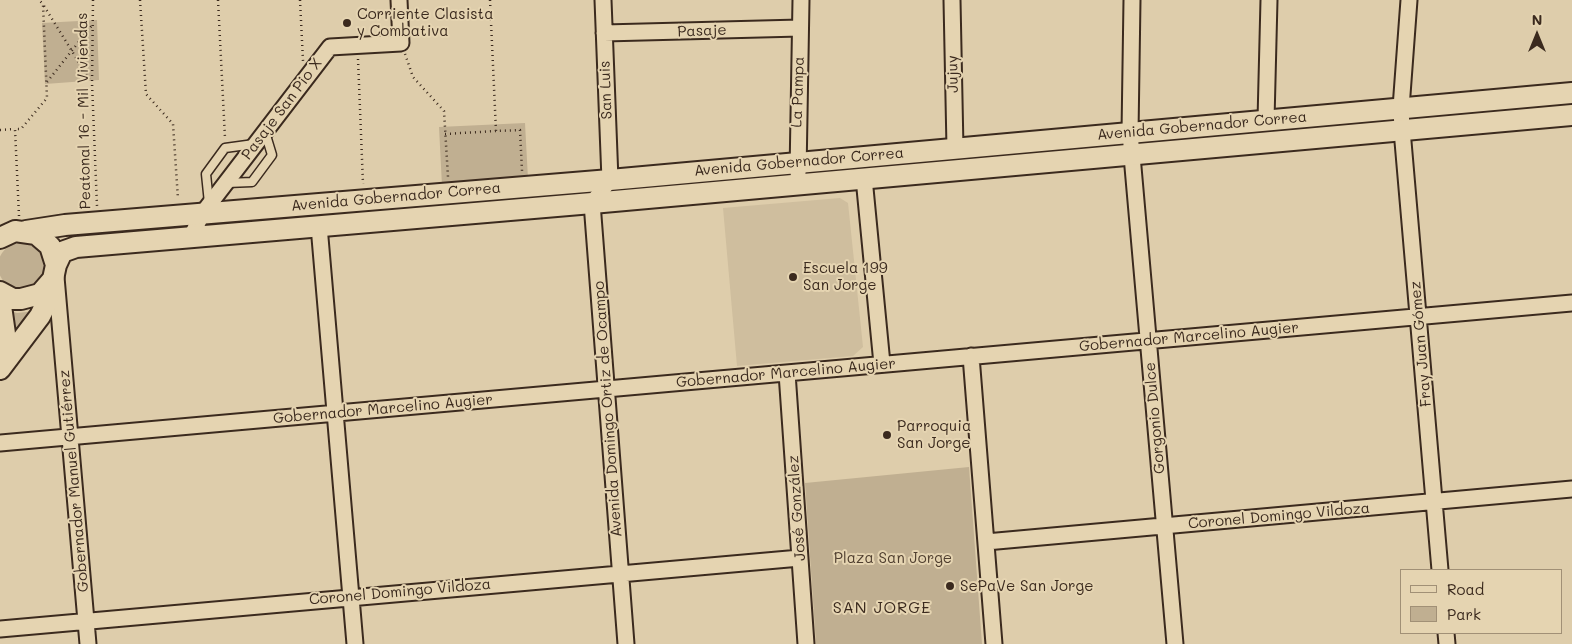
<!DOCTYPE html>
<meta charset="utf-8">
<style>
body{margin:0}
#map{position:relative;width:1572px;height:644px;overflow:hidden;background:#decdab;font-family:Mali,sans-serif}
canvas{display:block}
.legend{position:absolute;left:1400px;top:569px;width:162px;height:65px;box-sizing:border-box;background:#e5d4b1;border:1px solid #a19076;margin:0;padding:6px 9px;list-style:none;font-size:15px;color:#3b2a1e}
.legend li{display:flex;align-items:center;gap:10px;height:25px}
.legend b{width:25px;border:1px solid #a19076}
.north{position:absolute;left:1512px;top:10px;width:50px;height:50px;-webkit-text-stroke:4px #e5d4b1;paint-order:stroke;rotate:0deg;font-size:14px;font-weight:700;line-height:20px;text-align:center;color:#3b2a1e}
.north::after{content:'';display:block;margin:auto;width:18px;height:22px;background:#3b2a1e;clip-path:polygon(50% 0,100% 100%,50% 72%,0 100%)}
</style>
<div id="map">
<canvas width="1572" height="644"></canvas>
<ul class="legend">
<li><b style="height:6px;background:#e5d4b1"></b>Road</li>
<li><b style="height:14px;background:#c0af91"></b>Park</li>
</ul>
<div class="north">N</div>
</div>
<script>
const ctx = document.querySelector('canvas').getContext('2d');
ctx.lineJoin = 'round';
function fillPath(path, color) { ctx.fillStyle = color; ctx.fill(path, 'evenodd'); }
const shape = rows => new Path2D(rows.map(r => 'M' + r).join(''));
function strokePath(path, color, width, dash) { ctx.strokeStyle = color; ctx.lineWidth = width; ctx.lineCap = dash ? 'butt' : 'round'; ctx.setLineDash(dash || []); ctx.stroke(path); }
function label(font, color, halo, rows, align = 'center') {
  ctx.font = font + ' Mali,sans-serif'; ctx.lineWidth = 4; ctx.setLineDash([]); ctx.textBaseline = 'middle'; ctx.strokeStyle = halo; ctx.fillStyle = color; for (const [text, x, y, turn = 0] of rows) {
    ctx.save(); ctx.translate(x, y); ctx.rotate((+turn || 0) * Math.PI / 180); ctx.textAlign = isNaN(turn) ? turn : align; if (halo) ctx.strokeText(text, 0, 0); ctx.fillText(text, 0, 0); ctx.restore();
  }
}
fillPath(shape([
 [840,198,848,203,863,347,853,356,737,366,723,208]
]), '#cfbe9e');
fillPath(shape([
 [97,20,99,80,45,84,42,23],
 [525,123,528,179,442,186,439,127],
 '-2 266a23 23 0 1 1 46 0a23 23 0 1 1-46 0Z',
 [8,310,17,313,36,311,11,345],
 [969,467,982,644,816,644,805,483]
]), '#c0af91');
const lane = shape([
 [227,183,252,182,272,155,265,132],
 [209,203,206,174,225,148,254,144]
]);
const street = shape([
 [603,0,610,180,592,203,626,644],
 [952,0,955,148],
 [1132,0,1130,133,1175,644],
 [1409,0,1401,108,1402,130,1440,570],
 [604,33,800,28],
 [1266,120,1269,0],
 [798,173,801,0],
 [864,178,882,364],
 [319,226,355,644],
 [191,237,202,214,330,47,401,43,399,0],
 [56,277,88,644],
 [971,356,994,644],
 [787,373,806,644],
 [0,443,1572,303],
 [986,542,1572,489],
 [0,629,800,558],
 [1446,633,1447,644]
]);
const secondary = shape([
 [26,231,65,225,610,180,1572,93],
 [0,238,15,231,36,234,50,246,56,265,53,279,40,294,21,299,13,299,0,292],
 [56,265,62,252,76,247,592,203,1572,115],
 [0,299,5,334,5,350,0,365],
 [0,369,40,316,47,302,52,282]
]);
strokePath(lane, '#3b2a1e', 11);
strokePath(street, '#3b2a1e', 19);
strokePath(secondary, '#3b2a1e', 24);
strokePath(shape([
 [93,0,92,83,97,206],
 [140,0,146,94,173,124,178,199],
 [218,0,225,138],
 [300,0,303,61],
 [490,0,496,131,520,130,522,171],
 [44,6,91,82],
 [405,54,413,77,444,111,448,177],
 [358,59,363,184],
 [47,82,93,24],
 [0,130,15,129],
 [445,134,496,131],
 [19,216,15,129,21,129,47,98,43,4,39,0]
]), '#3b2a1e', 2.5, [1, 4]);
strokePath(lane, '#e5d4b1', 8);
strokePath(street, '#e5d4b1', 15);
strokePath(secondary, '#e5d4b1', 20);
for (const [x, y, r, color] of [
 [347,23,5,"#3b2a1e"],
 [793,277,5,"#3b2a1e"],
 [887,435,5,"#3b2a1e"],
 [950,586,5,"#3b2a1e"]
]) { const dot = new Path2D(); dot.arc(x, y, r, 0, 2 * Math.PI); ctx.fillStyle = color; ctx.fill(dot); strokePath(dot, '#e5d4b1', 2); }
label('15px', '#3b2a1e', '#e5d4b1', [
 ["Corriente Clasista",357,14],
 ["y Combativa",357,31],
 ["Escuela 199",803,268],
 ["San Jorge",803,285],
 ["Parroquia",897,426],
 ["San Jorge",897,443],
 ["SePaVe San Jorge",960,586]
], 'left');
label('15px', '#3b2a1e', '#e5d4b1', [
 ["Pasaje",702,31,-2],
 ["Jujuy",953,74,-91],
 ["San Luis",606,90,-92],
 ["La Pampa",798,92,-88],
 ["Pasaje San Pio X",282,109,-53],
 ["Peatonal 16 - Mil Viviendas",84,111,-91],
 ["Avenida Gobernador Correa",1202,126,-5],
 ["Avenida Gobernador Correa",799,162,-5],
 ["Avenida Gobernador Correa",396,197,-5],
 ["Gobernador Marcelino Augier",1189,337,-5],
 ["Fray Juan Gómez",1421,344,-95],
 ["Gobernador Marcelino Augier",786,373,-5],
 ["Gobernador Marcelino Augier",383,409,-5],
 ["Avenida Domingo Ortiz de Ocampo",608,409,-94],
 ["Gorgonio Dulce",1155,418,-95],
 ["Gobernador Manuel Gutiérrez",74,481,-95],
 ["José González",797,508,-94],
 ["Coronel Domingo Vildoza",1279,516,-5],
 ["Coronel Domingo Vildoza",400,592,-5]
]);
label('15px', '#4f3e2f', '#e5d4b1', [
 ["Plaza San Jorge",893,558]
]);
ctx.letterSpacing = '1px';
label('16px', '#3b2a1e', '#e5d4b1', [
 ["SAN JORGE",882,608]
]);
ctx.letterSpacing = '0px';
</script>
